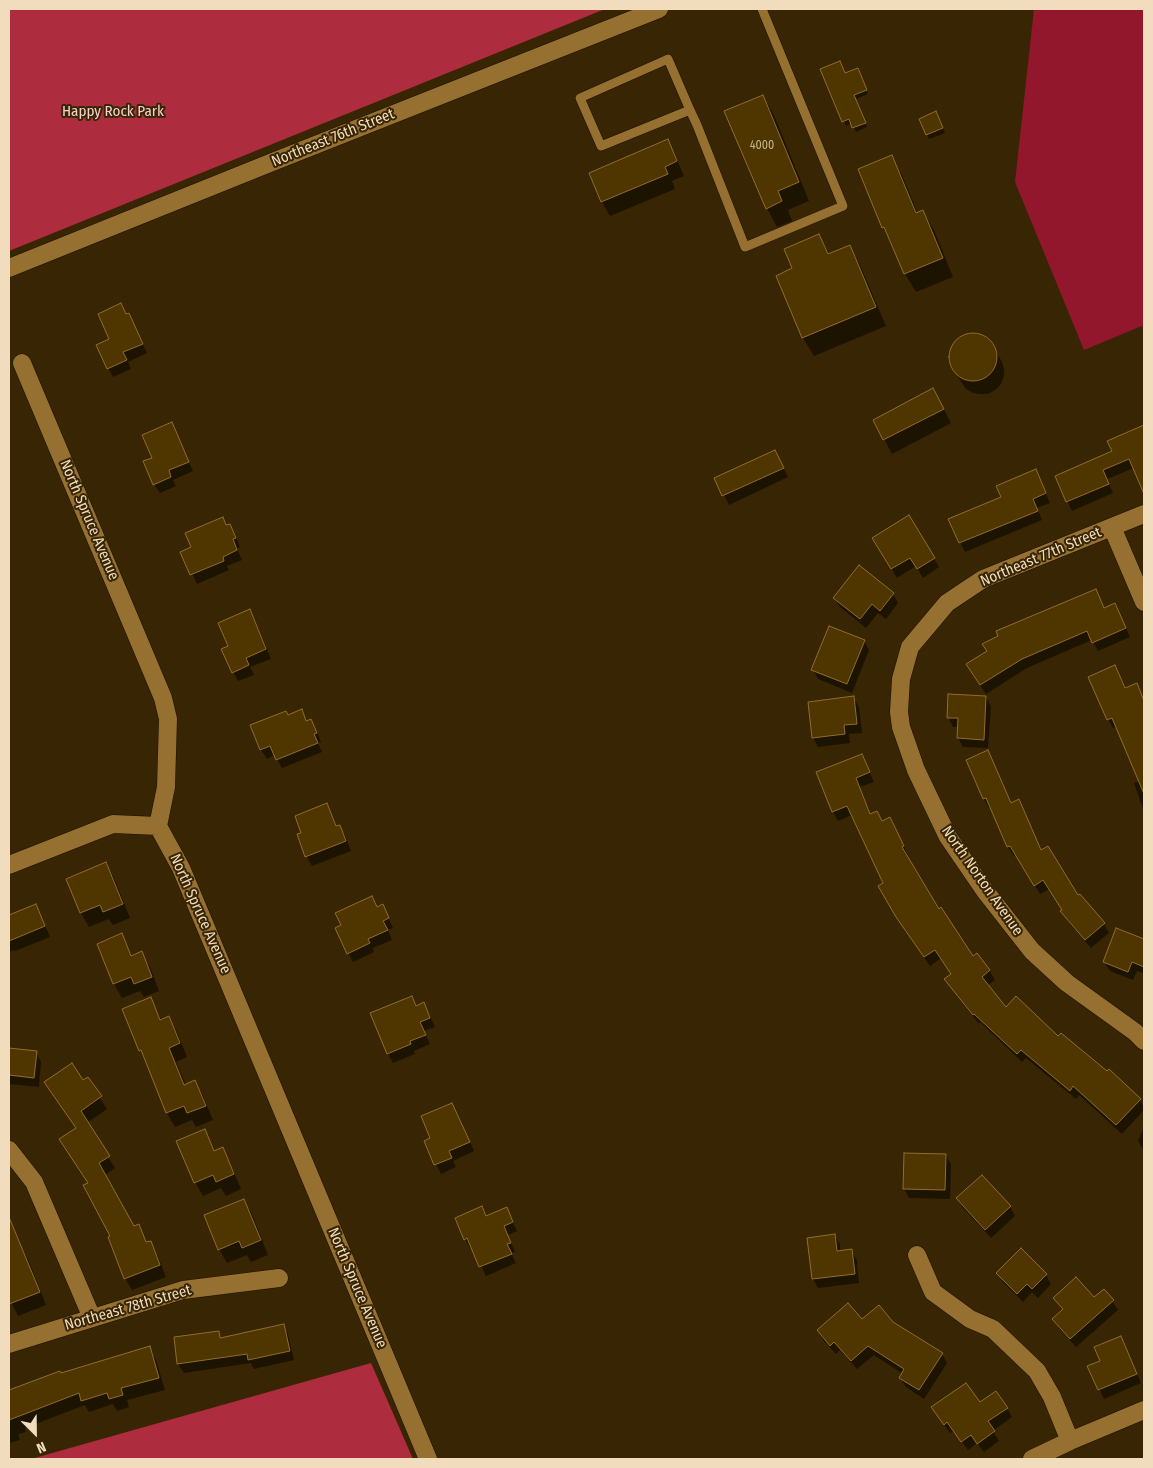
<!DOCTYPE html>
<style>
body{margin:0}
#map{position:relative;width:1153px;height:1468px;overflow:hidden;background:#382503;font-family:"Fira Sans Condensed",sans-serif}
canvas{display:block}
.frame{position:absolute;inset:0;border:10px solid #f1ddbe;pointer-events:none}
.north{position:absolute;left:10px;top:1408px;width:50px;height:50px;-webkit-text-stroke:4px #382503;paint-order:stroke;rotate:157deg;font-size:14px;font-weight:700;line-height:20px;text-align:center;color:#f1ddbe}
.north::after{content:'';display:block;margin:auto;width:18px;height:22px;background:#f1ddbe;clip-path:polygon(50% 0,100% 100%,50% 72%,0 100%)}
</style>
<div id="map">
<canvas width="1153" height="1468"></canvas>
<div class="frame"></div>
<div class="north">N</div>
</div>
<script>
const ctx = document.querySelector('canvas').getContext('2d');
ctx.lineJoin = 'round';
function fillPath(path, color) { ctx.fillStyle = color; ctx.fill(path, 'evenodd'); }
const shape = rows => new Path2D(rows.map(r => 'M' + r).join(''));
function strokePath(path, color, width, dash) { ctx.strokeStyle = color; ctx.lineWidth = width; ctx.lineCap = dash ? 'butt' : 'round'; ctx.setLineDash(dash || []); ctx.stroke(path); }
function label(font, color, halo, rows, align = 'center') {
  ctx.font = font + ' "Fira Sans Condensed",sans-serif'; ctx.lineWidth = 4; ctx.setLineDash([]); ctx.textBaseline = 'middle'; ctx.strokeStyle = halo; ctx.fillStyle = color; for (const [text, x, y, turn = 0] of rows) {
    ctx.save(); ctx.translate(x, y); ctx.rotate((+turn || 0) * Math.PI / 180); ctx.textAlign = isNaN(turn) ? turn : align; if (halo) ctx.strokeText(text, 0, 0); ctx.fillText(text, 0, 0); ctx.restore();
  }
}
fillPath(shape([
 [1034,9,1144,9,1144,325,1084,350,1015,182]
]), '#92172c');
fillPath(shape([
 [9,9,605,9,9,251],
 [371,1363,413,1459,31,1459]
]), '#ad2c3d');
fillPath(shape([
 [822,69,845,74,859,73,868,94,856,99,867,127,856,132,852,123,846,126],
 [763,96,774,115,809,201,788,210,792,221,777,227,767,208],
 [938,117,945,133,929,139,921,119],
 [667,141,675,155,684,176,672,181,675,189,610,216,602,202,590,173],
 [891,157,902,175,918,214,923,212,934,230,953,277,916,292,905,274,893,244,883,227],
 [818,235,830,255,850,247,860,265,886,326,814,356,803,338,777,276,794,269],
 [129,315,147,353,128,362,131,369,113,377,108,368,127,316],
 [970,334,977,334,990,341,1002,362,1004,369,1004,376,1001,384,995,390,988,394,980,394,973,393,966,389,952,368,950,360,950,352,953,345,957,340,963,336],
 [941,404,951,423,892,454,874,420],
 [171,424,193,471,173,480,176,486,160,493,154,484,153,458],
 [1144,426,1144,477,1141,479,1134,468,1107,479,1113,493,1072,511,1056,476,1113,452,1109,442],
 [780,461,788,477,729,505,716,479],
 [1040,480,1050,503,1037,508,1042,520,965,552,960,542,1002,497],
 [909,517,939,567,923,578,916,566,897,578,874,538],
 [222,518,227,526,230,525,235,534,240,547,237,549,242,560,227,566,229,570,197,584,182,552,193,548],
 [1096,590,1105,609,1115,604,1130,637,1098,651,1092,640,1027,668,986,694,973,674],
 [893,594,898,603,886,619,878,613,866,628,840,607,834,598],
 [250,611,255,620,271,659,250,667,254,675,238,681,233,672,230,647],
 [864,641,869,650,852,693,818,679,813,670],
 [1115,667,1126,689,1136,685,1144,700,1144,812,1134,783,1140,781,1117,727,1113,728,1108,719],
 [853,697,859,707,862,733,849,734,850,743,818,747,813,738,809,703],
 [986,697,991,706,988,748,963,747,958,738,959,727,953,727,948,717],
 [301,711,307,722,311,720,316,730,321,742,318,743,322,752,282,768,275,755,267,759,261,750,252,726,288,717],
 [988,752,1012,804,1019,801,1024,810,1041,851,1078,897,1104,924,1109,933,1091,948,1067,920,1062,911,1063,910,1050,889,1040,894,1016,855,1014,856,1008,847,992,807,989,808,984,799],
 [862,756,874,782,860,787,871,815,882,822,890,818,908,855,907,856,939,910,973,958,989,970,995,980,987,986,1006,1009,1058,1038,1140,1100,1144,1107,1144,1110,1122,1134,1079,1095,1076,1099,1026,1058,1022,1062,980,1022,979,1024,951,988,946,979,952,975,941,958,930,966,903,926,852,815,838,821,833,812],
 [327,804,337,827,339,826,345,835,351,851,312,866,307,857,298,835,303,833],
 [106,864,114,878,130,918,113,925,109,919,89,927,81,913,68,879],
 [35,906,41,916,50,937,15,951,14,950,9,952,9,916],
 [377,908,387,915,393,928,388,930,392,940,373,948,374,952,353,962,348,953],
 [1117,930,1144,940,1144,973,1137,971,1133,980,1110,971,1104,962],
 [121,935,132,957,141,953,150,967,159,991,144,997,140,991,122,998,114,984],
 [411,998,417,1007,424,1004,435,1027,424,1031,430,1044,414,1051,415,1054,393,1063,388,1054,372,1014],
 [150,999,162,1021,169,1018,177,1032,187,1057,176,1062,186,1085,195,1082,203,1096,213,1120,196,1127,192,1120,175,1127,167,1113,146,1061,140,1050],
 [9,1050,36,1052,41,1062,39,1087,9,1084],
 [87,1078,107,1109,87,1123,115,1168,105,1175,134,1228,138,1226,147,1243,150,1242,157,1254,166,1277,132,1290,125,1278,112,1237,89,1184,77,1129,83,1081],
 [457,1113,474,1151,453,1161,456,1167,441,1174,425,1141,432,1139],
 [1144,1127,1144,1151,1138,1141],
 [204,1130,215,1152,222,1149,230,1163,241,1189,226,1196,221,1188,203,1196,195,1182],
 [946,1155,951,1165,950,1199,909,1198,904,1189],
 [982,1176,1010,1207,1015,1216,991,1238,963,1208,957,1199],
 [244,1200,252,1214,268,1255,251,1262,247,1255,227,1263,219,1249],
 [481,1208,486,1217,506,1208,517,1231,508,1235,515,1252,511,1253,516,1263,486,1276,472,1247,470,1248,465,1239],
 [9,1228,28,1259,46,1305,18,1316,11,1302,9,1303],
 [834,1235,840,1244,840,1252,851,1251,857,1260,859,1283,818,1288,813,1279,808,1239],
 [997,1273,1046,1275,1051,1284,1038,1298,1032,1292,1023,1302,1003,1282],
 [1055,1298,1112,1301,1118,1310,1076,1347,1059,1328,1054,1319,1063,1311],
 [892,1323,942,1354,947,1363,924,1399,906,1387,900,1378,903,1374,874,1355,857,1369,840,1350,836,1354,823,1340,818,1330],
 [283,1325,288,1334,294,1360,254,1369,251,1363,184,1373,178,1364,218,1332,222,1339],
 [1121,1337,1141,1383,1104,1399,1089,1367,1102,1362],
 [149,1348,156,1360,165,1390,127,1400,129,1407,117,1411,113,1404,89,1412,85,1405,25,1428,26,1432,18,1434,20,1440,9,1443,9,1391,60,1372,61,1374],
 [980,1404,1007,1408,1012,1417,993,1431,999,1441,984,1452,977,1443,968,1450,954,1431,950,1433,938,1416]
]), '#0007');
const building = shape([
 [840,61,845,73,858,68,867,90,854,95,866,123,852,128,849,119,842,122,820,69,840,61],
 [763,95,799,182,778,191,782,201,766,209,724,111,763,95],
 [936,111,943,128,926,135,919,119,936,111],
 [668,139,677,161,665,167,668,174,601,202,589,173,668,139],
 [892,155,916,213,923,210,943,258,904,274,884,227,882,228,858,169,892,155],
 [819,234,828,254,850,245,876,307,802,338,776,276,792,268,784,249,819,234],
 [121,303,126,314,129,313,143,344,123,352,127,360,107,369,96,345,109,339,98,314,121,303],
 '949 357a24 24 0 1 1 48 0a24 24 0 1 1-48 0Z',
 [933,388,944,409,883,440,873,420,933,388],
 [172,422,189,462,169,470,171,477,153,485,143,461,152,458,142,435,172,422],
 [1144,425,1144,494,1129,459,1103,470,1109,484,1066,502,1055,476,1112,451,1107,441,1144,425],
 [775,450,784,468,722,496,714,478,775,450],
 [1036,469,1046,493,1033,499,1038,511,959,543,948,519,1001,497,996,486,1036,469],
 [909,515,935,558,917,569,910,558,891,569,872,538,909,515],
 [223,517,226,525,230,524,236,538,233,539,237,550,223,557,224,561,190,575,180,552,191,547,185,533,223,517],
 [859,565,894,593,880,611,872,604,860,619,833,598,859,565],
 [1096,589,1104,608,1115,603,1126,628,1092,643,1087,631,1022,659,980,685,966,664,987,651,982,644,998,636,996,631,1096,589],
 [250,609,266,649,246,658,249,665,232,673,221,649,228,646,218,623,250,609],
 [829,626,865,640,847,684,811,670,829,626],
 [1115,665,1125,688,1137,683,1144,701,1144,794,1112,718,1107,720,1088,677,1115,665],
 [948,694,986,696,984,740,957,738,958,718,947,718,948,694],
 [854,696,857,724,844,725,845,734,812,738,808,702,854,696],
 [302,709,306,721,311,719,317,733,314,734,318,743,276,760,270,746,260,750,250,725,286,711,288,715,302,709],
 [988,750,1011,803,1019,799,1041,850,1048,846,1078,895,1080,894,1105,923,1085,940,1060,911,1062,910,1043,880,1034,886,1010,846,1007,847,986,798,983,799,966,760,988,750],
 [862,754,870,772,856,778,870,814,877,811,882,821,890,817,904,846,902,847,939,909,941,907,973,956,977,953,990,970,982,977,1006,1007,1016,996,1058,1036,1061,1033,1107,1071,1109,1069,1141,1099,1116,1125,1073,1086,1070,1091,1021,1050,1017,1054,974,1014,973,1015,944,979,951,974,935,950,924,957,896,917,878,886,883,883,847,806,832,812,816,772,862,754],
 [327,803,336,826,340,825,346,841,305,857,297,834,301,833,295,816,327,803],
 [106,862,123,904,103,912,100,905,80,913,66,879,106,862],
 [372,896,377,907,383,904,389,918,383,921,388,930,368,939,370,943,347,954,335,928,341,925,335,913,372,896],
 [36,904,45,926,9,941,9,915,36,904],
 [1116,928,1144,939,1144,967,1132,962,1128,972,1103,962,1116,928],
 [122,933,131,956,142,951,152,977,134,984,131,977,113,984,97,944,122,933],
 [412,996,416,1006,424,1002,430,1018,420,1022,426,1035,410,1041,411,1044,387,1054,370,1013,412,996],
 [151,997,160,1020,169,1016,180,1043,169,1048,184,1085,195,1080,206,1106,187,1113,184,1106,166,1113,141,1050,139,1051,122,1009,151,997],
 [9,1048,37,1051,34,1078,9,1075,9,1048],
 [72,1063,83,1080,88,1077,102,1096,81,1111,110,1156,99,1163,134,1226,139,1224,146,1242,151,1241,160,1265,124,1279,108,1237,110,1236,83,1185,88,1183,59,1139,76,1128,44,1082,72,1063],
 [452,1103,470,1142,449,1151,452,1158,434,1165,424,1141,430,1138,421,1116,452,1103],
 [205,1129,214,1151,223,1147,234,1174,216,1182,213,1175,194,1183,176,1141,205,1129],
 [904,1153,946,1154,945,1190,903,1189,904,1153],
 [982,1175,1011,1206,985,1230,956,1198,982,1175],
 [244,1199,261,1240,242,1248,239,1241,218,1250,204,1215,244,1199],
 [482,1206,486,1216,507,1207,513,1222,504,1226,511,1243,507,1244,512,1254,479,1267,467,1238,464,1240,455,1218,482,1206],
 [9,1217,40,1292,9,1304,9,1217],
 [835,1234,837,1251,852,1249,855,1274,812,1279,807,1238,835,1234],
 [1021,1248,1047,1274,1032,1289,1027,1284,1017,1294,996,1273,1021,1248],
 [1076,1277,1094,1297,1104,1289,1114,1300,1070,1339,1052,1319,1063,1309,1053,1298,1076,1277],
 [848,1303,862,1319,879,1305,893,1322,943,1353,919,1390,899,1378,904,1369,868,1346,851,1361,834,1342,830,1346,817,1330,848,1303],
 [284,1324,290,1351,248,1360,247,1354,177,1364,174,1337,219,1331,220,1338,284,1324],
 [1121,1336,1137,1374,1098,1390,1087,1366,1100,1361,1094,1347,1121,1336],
 [150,1346,159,1378,121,1388,123,1395,109,1399,107,1393,81,1401,79,1393,9,1420,9,1390,60,1371,61,1373,150,1346],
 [966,1383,980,1402,996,1391,1008,1408,988,1421,995,1431,977,1444,971,1435,961,1442,947,1422,944,1425,931,1407,966,1383]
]);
fillPath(building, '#4f3500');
strokePath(building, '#916d2d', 1);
const lane = shape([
 [690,110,601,146,580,98,668,59,690,110,697,125,745,247,843,206,762,9]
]);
const street = shape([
 [9,268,275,161,659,9],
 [22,363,163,698,168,719,166,787,158,826,181,868,428,1459],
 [1144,514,983,579,947,603,910,647,901,679,899,712,901,727,916,770,948,837,985,891,1032,951,1067,983,1135,1032,1144,1041],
 [1112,527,1144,602],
 [9,865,113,824,158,826],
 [9,1150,34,1182,92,1318],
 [917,1255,933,1292,970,1319,993,1329,1037,1371,1052,1397,1070,1441],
 [9,1344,183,1290,279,1278],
 [1032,1459,1070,1441,1144,1410]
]);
strokePath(lane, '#1b1000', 10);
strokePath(street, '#1b1000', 19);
strokePath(lane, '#957030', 9);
strokePath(street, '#957030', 18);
label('12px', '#c8b38e', null, [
 ["4000",762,146]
]);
label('15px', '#f4d1d1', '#382503', [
 ["Happy Rock Park",113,112]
]);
label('15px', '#f1ddbe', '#382503', [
 ["Northeast 76th Street",333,138,-22],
 ["North Spruce Avenue",89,520,67],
 ["Northeast 77th Street",1041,557,-23],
 ["North Norton Avenue",982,881,55],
 ["North Spruce Avenue",200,914,66],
 ["North Spruce Avenue",357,1288,67],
 ["Northeast 78th Street",128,1308,-16]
]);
</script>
